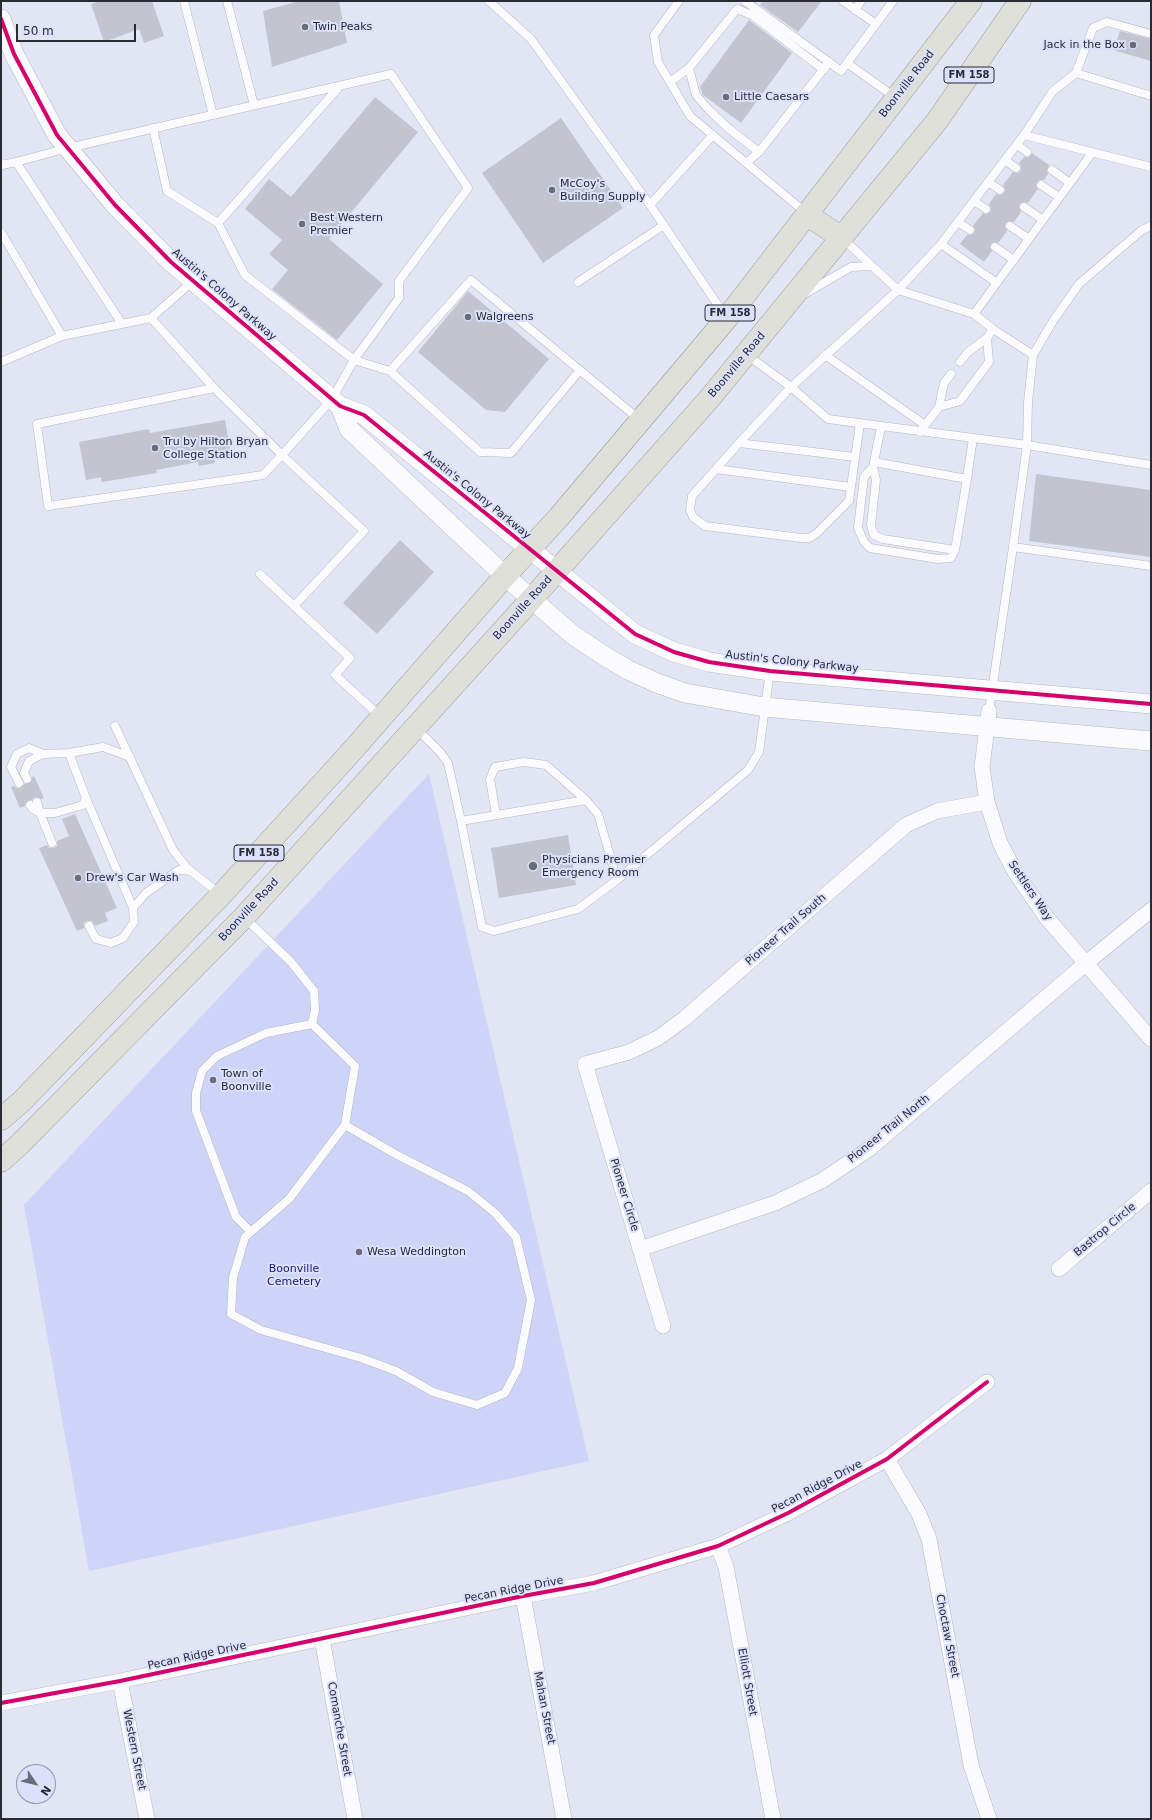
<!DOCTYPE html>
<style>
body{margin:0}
#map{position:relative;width:1152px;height:1820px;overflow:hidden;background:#e2e5f4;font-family:"DejaVu Sans",sans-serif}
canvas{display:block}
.frame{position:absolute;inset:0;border:2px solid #292b35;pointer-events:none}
.north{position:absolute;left:16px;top:1764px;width:40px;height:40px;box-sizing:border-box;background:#dbe0fb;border:1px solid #9498ac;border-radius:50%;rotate:125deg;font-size:11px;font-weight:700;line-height:16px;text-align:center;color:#292b35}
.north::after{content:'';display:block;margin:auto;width:14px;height:18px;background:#6a6c78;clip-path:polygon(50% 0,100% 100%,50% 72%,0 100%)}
.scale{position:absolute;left:16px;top:24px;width:120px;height:18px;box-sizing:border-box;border:2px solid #292b35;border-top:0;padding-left:5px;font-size:12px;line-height:14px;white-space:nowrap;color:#292b35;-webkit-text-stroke:3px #dbe0fb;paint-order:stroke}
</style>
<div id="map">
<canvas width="1152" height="1820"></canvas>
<div class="frame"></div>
<div class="north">N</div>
<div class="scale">50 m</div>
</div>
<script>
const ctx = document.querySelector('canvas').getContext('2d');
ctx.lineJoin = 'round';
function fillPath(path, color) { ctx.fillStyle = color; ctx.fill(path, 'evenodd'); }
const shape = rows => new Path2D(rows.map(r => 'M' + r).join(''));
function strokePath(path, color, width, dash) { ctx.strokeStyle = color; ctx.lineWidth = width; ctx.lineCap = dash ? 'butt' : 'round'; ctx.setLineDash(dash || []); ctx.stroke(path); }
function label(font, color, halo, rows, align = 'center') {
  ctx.font = font + ' "DejaVu Sans",sans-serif'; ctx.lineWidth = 4; ctx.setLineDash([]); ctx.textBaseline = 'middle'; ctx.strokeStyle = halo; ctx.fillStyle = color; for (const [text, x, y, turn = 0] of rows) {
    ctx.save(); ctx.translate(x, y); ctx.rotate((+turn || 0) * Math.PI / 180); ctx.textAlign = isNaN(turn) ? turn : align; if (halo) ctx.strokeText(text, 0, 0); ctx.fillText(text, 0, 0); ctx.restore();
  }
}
fillPath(shape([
 [429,774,589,1461,89,1571,24,1205]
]), '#cdd4f8');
fillPath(shape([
 [100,1,152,1,164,36,144,43,139,29,104,42,91,4],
 [299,1,339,1,347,43,272,67,263,11],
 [763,1,822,1,798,32,760,5],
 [749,20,792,53,741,123,703,95,700,87],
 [1120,31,1151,39,1151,61,1113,50],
 [375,97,418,132,329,239,383,284,337,340,272,289,288,270,269,254,282,240,245,209,269,179,291,197],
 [561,118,623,208,543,263,482,173],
 [1032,153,1049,165,1047,170,1048,174,1044,180,1041,180,1037,182,1036,185,1038,189,1028,203,1024,202,1020,204,1019,207,1021,212,1014,222,1010,221,1006,223,1005,226,1007,231,998,243,995,242,991,244,990,247,992,251,984,262,960,244,967,235,970,235,974,233,975,230,973,226,983,213,986,214,990,212,991,209,989,204,996,194,1000,195,1004,193,1005,190,1003,185,1013,172,1018,173,1021,171,1021,166,1019,163,1024,157,1029,157],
 [468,291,549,359,505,412,486,410,418,352],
 [225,420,231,454,214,457,215,463,199,466,198,462,156,470,157,473,102,482,101,477,86,480,79,442,149,429,150,433],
 [1036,474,1151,490,1151,557,1029,541],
 [400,540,434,572,377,634,343,603],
 [34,776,44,798,41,799,35,797,32,800,27,801,25,806,20,808,11,787,14,786,16,788,21,788,24,784,31,782,32,777],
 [75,814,117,908,105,913,108,921,95,926,92,921,87,921,84,923,84,928,77,931,39,848,47,845,49,848,54,848,57,846,57,841,69,836,62,819],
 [568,835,576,885,499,898,491,848]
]), '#c2c4cf');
const service = shape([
 [184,1,213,115],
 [227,1,254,105],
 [489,1,531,39,650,205],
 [679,1,654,35,658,62,690,116,806,213],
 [745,1,841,71,847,63],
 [843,1,876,24],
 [893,1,847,63,896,98],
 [855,10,861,1],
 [689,68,696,95,709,110,728,128,759,152],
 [1076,73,1093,28,1107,22,1151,34],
 [670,82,689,68,737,9,752,15,824,70],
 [153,128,167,191,218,223,245,275,354,360,390,371,471,280,640,420],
 [713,135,650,205,726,317],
 [1024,135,1053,91,1076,73,1151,96],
 [1017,145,1027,152],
 [1005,160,1016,168],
 [16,162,122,324],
 [1,163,2,165,16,162,68,148,391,74,468,188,399,281,399,298,354,360,332,399,282,455,364,531,294,606,350,658,335,675,381,717],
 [746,163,759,152,829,62],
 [1052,170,1070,183],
 [988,182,1000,190],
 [1041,185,1059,197],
 [974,201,986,209],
 [1024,207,1043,220],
 [958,222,970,230],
 [218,223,340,86],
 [1010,226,1029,239],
 [1,232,62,336,151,318,193,281],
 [842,238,898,290,941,244,1024,135,1151,167],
 [941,244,997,283],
 [995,247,1014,260],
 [578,282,664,225],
 [806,293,851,267,872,266],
 [974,314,1092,153],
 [151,318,214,388,282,455,263,475,48,506,37,424,214,388],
 [747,355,791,387,828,419,1027,445,1151,465],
 [825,355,925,425],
 [1,362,62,336],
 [960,362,968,352,987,338],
 [390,371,480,452,511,453,580,370],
 [939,407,944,383,951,374],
 [860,423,849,501,816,534,809,538,801,538,705,526,693,517,690,510,692,496,739,443,791,387,898,290,974,314,993,329,1033,355],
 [881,427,873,467,876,480,871,525,874,535,883,539,955,550],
 [920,432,939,407,960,401,989,362,987,338,993,329],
 [739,443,855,457],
 [874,462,967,479,973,438],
 [873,467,864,477,858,528,864,542,870,548,938,559,951,558,955,550,967,479],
 [716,469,851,487],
 [1013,547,1027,445,1028,402,1033,355,1053,321,1079,284,1142,230,1151,226],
 [260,574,294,606],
 [989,711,1013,547,1151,566],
 [115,726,173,850,187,868,220,894],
 [416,728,440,752,448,763,461,821,482,927,494,931,578,909,617,880,748,770,759,752,770,671],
 [69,753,86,798,133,908,134,922,123,938,111,943,96,939,89,926],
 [27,779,24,773,29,761,43,754,69,753,103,747,130,757],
 [19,783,11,767,17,754,29,748,43,754],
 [37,802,40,813,55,813,83,805,86,798],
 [30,805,32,808,40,813,52,843],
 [496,815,490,779,495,767,524,762,546,765,586,800],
 [461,821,586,800,598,814,617,880],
 [133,908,146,893,179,870,191,871],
 [245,918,291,962,314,991,315,1010,312,1024],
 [312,1024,355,1066,345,1125,289,1199,245,1237,233,1278,231,1314,261,1330,361,1358,396,1371,433,1392,477,1405,505,1393,518,1368,531,1300,516,1237,495,1213,468,1191,397,1155,345,1125],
 [251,1232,236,1217,196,1111,196,1093,202,1071,217,1056,266,1033,312,1024]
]);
const minor = shape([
 [989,711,982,767,987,802,1000,843,1015,872,1046,917,1151,1039],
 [640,1249,775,1203,823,1180,869,1149,1085,964,1151,910],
 [1059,1269,1151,1191],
 [663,1326,585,1064,629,1052,658,1038,684,1019,906,825,937,811,987,802],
 [887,1459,919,1514,929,1539,971,1765,989,1819],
 [718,1546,726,1567,773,1819],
 [523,1596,564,1819],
 [322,1639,355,1819],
 [120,1681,147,1819],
 [1,1703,120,1681,523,1596,594,1583,718,1546,788,1513,887,1459,987,1382]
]);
const tertiary = shape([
 [1,19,14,54,57,135,115,205,171,262,340,406,364,415,635,634,674,652,709,662,770,671,1151,704],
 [340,406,349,429,505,576,573,635,603,655,628,670,657,683,685,693,764,707,1151,741]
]);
const primary = shape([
 [806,214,842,238],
 [1,1119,21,1102,221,895,352,751,505,576,559,517,727,318,971,1],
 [1,1161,20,1144,244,917,556,572,709,399,937,121,1020,1]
]);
strokePath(service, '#b5b7c3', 9);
strokePath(minor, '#b5b7c3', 16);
strokePath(tertiary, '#b5b7c3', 20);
strokePath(primary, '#989993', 23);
strokePath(service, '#fbfbfd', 8);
strokePath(minor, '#fbfbfd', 15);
strokePath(tertiary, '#fbfbfd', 19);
strokePath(primary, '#dfdfd9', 22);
strokePath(shape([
 [1,19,14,54,57,135,115,205,171,262,340,406,364,415,635,634,674,652,709,662,770,671,1151,704],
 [1,1703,120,1681,523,1596,594,1583,718,1546,788,1513,887,1459,987,1382]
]), '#d6006c', 4);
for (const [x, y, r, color] of [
 [305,27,4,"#6a6c78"],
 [1133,45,4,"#6a6c78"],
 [726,97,4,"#6a6c78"],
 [552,190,4,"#6a6c78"],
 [302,224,4,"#6a6c78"],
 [468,317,4,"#6a6c78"],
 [155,448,4,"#6a6c78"],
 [533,866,5,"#6a6c78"],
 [78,878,4,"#6a6c78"],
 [213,1080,4,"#6a6c78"],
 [359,1252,4,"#6a6c78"]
]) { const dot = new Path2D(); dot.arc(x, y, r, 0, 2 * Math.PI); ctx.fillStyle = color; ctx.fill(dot); strokePath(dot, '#dbe0fb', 1.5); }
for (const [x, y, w] of [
 [969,75,50],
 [730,313,50],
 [259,853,50]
]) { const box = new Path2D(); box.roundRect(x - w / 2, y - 8, w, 16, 3); ctx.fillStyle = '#dbe0fb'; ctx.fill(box); strokePath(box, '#292b35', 1); }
label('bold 10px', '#292b35', null, [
 ["FM 158",969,75],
 ["FM 158",730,313],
 ["FM 158",259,853]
]);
label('11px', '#292b35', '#dbe0fb', [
 ["Twin Peaks",313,27],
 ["Jack in the Box",1125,45,"right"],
 ["Little Caesars",734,97],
 ["McCoy's",560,184],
 ["Building Supply",560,197],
 ["Best Western",310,218],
 ["Premier",310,231],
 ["Walgreens",476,317],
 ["Tru by Hilton Bryan",163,442],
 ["College Station",163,455],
 ["Physicians Premier",542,860],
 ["Emergency Room",542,873],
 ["Drew's Car Wash",86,878],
 ["Town of",221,1074],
 ["Boonville",221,1087],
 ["Wesa Weddington",367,1252]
], 'left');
label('11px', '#292b35', '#dbe0fb', [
 ["Boonville Road",907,84,-52],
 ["Austin's Colony Parkway",224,295,41],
 ["Boonville Road",737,365,-50],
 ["Austin's Colony Parkway",477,495,39],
 ["Boonville Road",523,608,-48],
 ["Austin's Colony Parkway",792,662,6],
 ["Settlers Way",1030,891,56],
 ["Boonville Road",249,910,-47],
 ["Pioneer Trail South",786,930,-41],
 ["Pioneer Trail North",889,1129,-39],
 ["Pioneer Circle",624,1195,73],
 ["Bastrop Circle",1105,1230,-40],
 ["Pecan Ridge Drive",817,1487,-28],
 ["Pecan Ridge Drive",514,1590,-11],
 ["Choctaw Street",947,1636,79],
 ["Pecan Ridge Drive",197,1656,-12],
 ["Elliott Street",747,1682,80],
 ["Mahan Street",544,1708,79],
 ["Comanche Street",339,1729,80],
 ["Western Street",134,1750,79]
]);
label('11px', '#211676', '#dbe0fb', [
 ["Boonville",294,1269],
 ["Cemetery",294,1282]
]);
</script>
